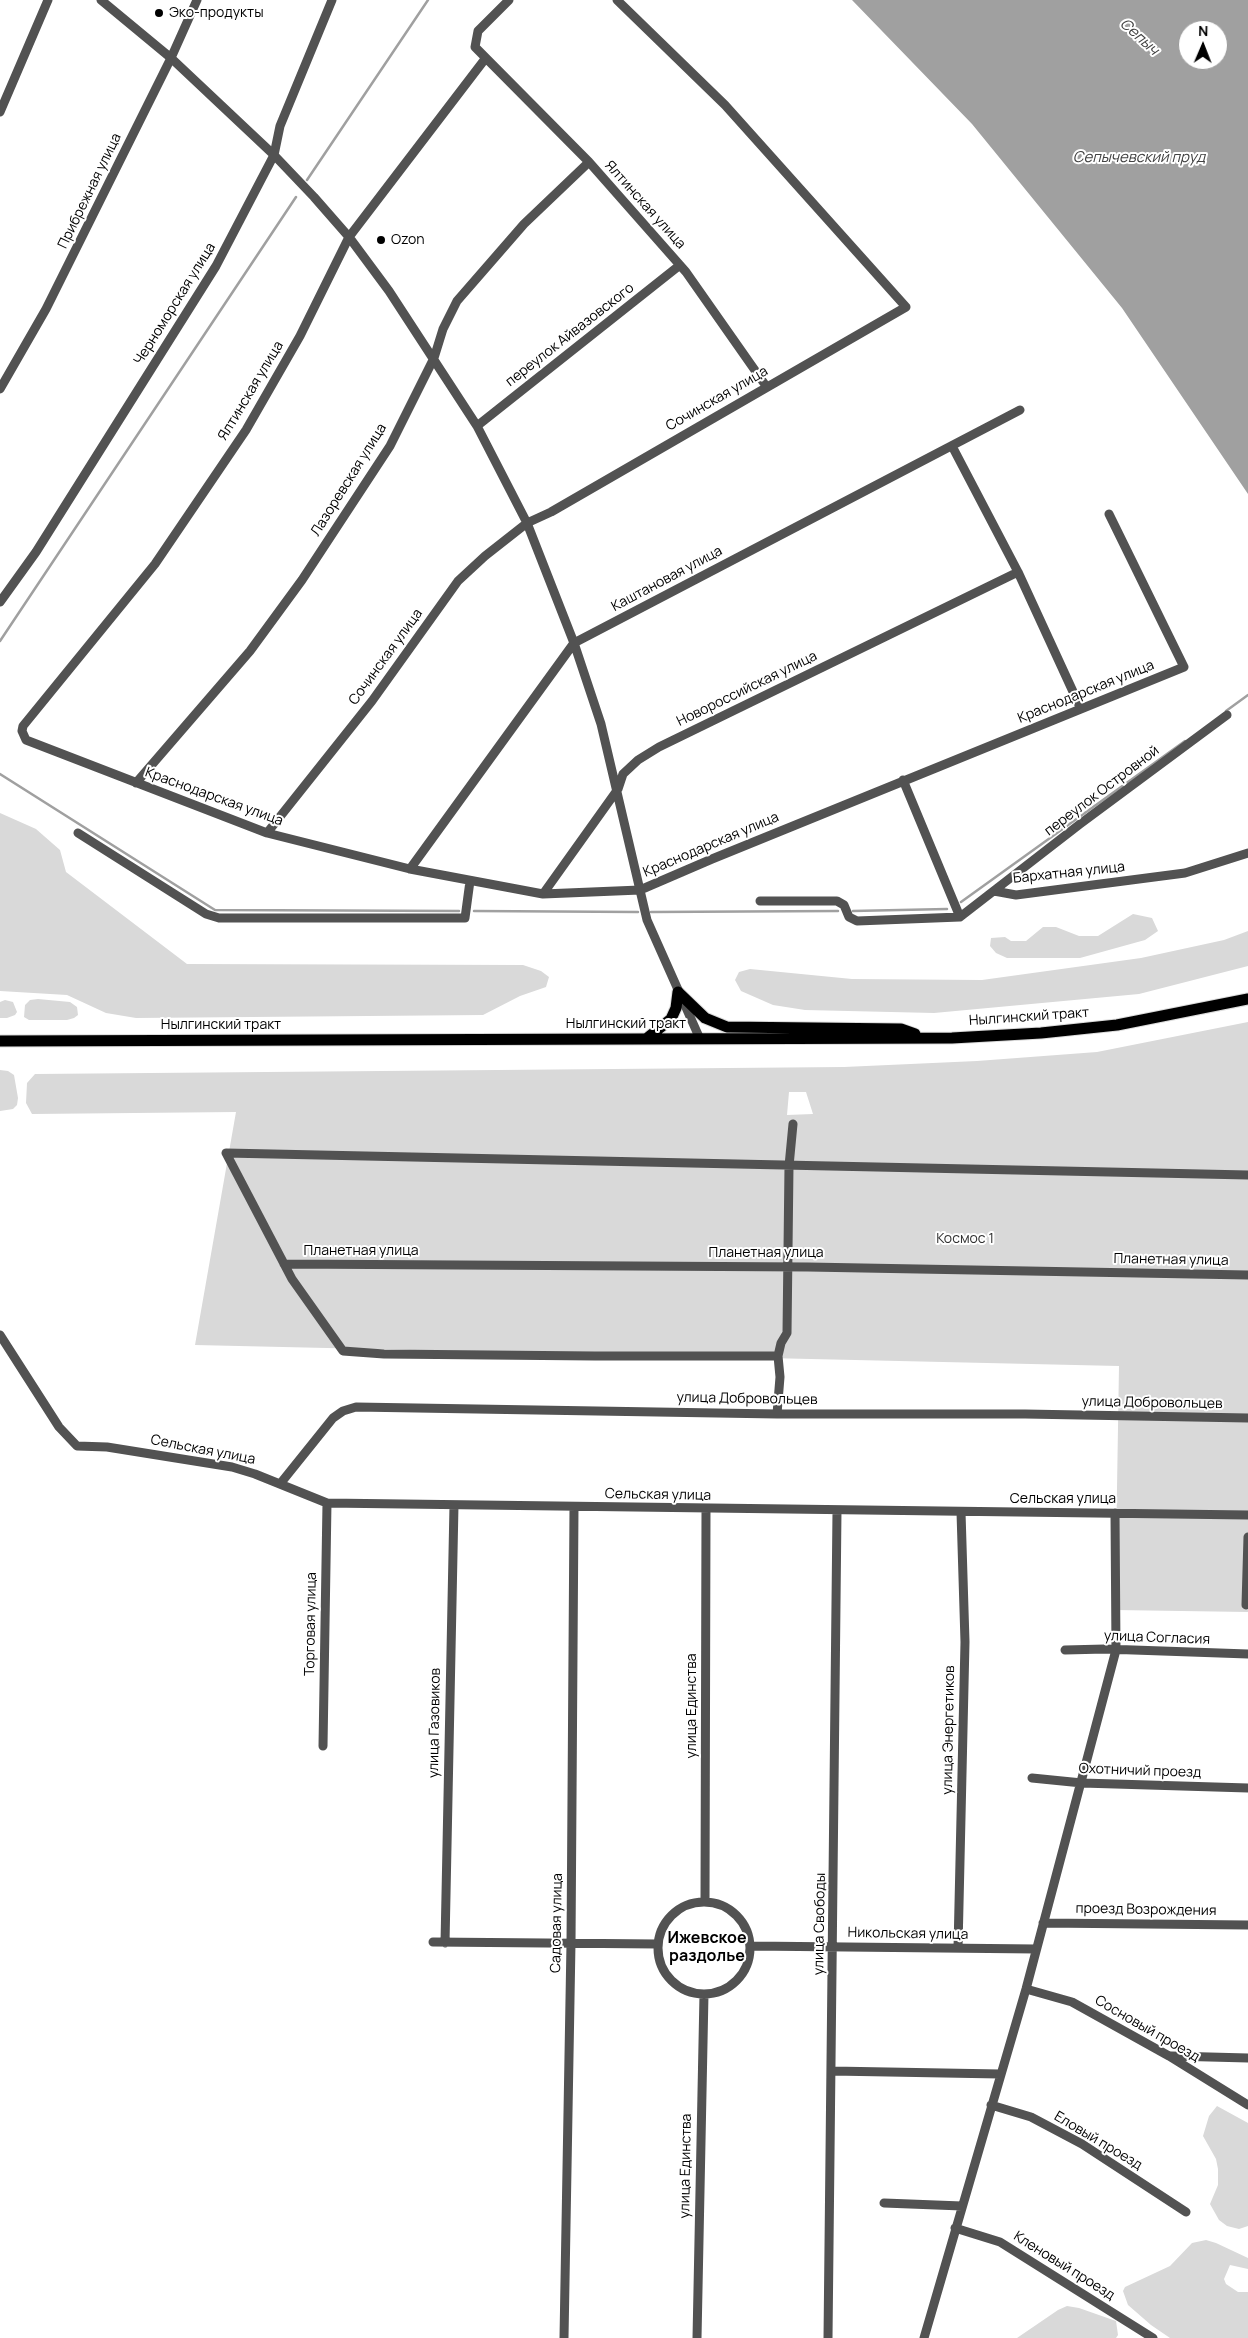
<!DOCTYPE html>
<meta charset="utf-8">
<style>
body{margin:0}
#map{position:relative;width:1248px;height:2338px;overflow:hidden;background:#fff;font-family:Manrope,sans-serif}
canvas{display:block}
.north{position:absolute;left:1178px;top:20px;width:50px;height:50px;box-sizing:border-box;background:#fff;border:1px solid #999;border-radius:50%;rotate:1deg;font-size:14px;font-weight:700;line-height:20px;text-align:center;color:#000}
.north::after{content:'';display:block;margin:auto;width:18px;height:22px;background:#000;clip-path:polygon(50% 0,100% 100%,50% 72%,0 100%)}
</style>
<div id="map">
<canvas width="1248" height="2338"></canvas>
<div class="north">N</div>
</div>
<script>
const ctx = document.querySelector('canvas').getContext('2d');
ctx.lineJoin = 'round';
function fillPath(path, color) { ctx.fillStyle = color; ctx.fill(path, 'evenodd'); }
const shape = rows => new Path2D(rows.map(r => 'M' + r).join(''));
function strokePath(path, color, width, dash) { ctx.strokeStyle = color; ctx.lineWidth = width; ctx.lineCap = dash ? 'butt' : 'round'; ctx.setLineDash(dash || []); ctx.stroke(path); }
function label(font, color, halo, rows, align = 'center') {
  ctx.font = font + ' Manrope,sans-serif'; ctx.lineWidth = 4; ctx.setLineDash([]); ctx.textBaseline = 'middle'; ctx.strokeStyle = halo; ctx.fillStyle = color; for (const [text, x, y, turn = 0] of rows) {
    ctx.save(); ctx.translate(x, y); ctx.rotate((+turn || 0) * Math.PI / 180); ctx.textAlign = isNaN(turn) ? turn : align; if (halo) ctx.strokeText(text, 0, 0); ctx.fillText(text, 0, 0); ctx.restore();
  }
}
fillPath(shape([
 [0,813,36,829,60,850,66,872,187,964,523,965,541,971,549,977,546,987,520,996,483,1015,136,1018,106,1013,67,995,0,991],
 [1133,914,1152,918,1158,931,1145,940,1080,958,1007,958,996,953,990,946,991,938,1005,937,1011,941,1026,941,1043,927,1056,927,1079,936,1098,936],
 [1248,931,1248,966,1139,994,934,1013,805,1010,773,1005,741,991,735,980,739,972,750,969,852,979,982,980,1141,958,1224,940],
 [38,999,70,1002,77,1007,78,1015,74,1018,67,1020,29,1020,24,1017,25,1005,30,1000],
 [5,1000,13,1002,17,1012,15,1015,7,1018,0,1018,0,1002],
 [1248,1022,1248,1612,1115,1610,1119,1366,195,1345,236,1112,32,1114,26,1103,27,1083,35,1074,844,1067,977,1061,1097,1052],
 [789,1092,806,1092,813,1114,787,1115],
 [0,1070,8,1071,14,1075,18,1098,17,1105,13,1109,0,1111],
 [1217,2106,1248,2123,1248,2226,1239,2229,1227,2226,1219,2220,1210,2204,1218,2185,1218,2169,1216,2159,1203,2136,1209,2116],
 [1206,2240,1216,2243,1248,2258,1248,2269,1230,2265,1224,2279,1226,2284,1238,2292,1248,2292,1248,2338,1170,2338,1151,2325,1128,2305,1123,2291,1125,2287,1170,2266,1192,2243],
 [1067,2306,1079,2308,1116,2321,1118,2335,1116,2338,1017,2338,1058,2310]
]), '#d9d9d9');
fillPath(shape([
 [852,0,1248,0,1248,494,1122,308,972,124],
 [1188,30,1218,30,1218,60,1188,60]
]), '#a0a0a0');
strokePath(shape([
 [307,180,428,0],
 [0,641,296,197],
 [1226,711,1248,695],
 [0,774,215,910,459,911],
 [961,902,1185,741],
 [474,911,638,912],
 [853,911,947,909],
 [651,912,838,911]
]), '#a0a0a0', 2.5);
const major = shape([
 [678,992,705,1018,727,1027,901,1029,915,1034],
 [646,1039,671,1019,676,1008,678,992],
 [0,1041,952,1038,1041,1033,1117,1025,1248,999]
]);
strokePath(major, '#dbdbdb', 13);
strokePath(shape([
 [101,0,171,58,274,155,314,197,349,237,389,291,477,426,527,523,574,643,601,724,647,920,700,1039],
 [509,0,478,31,475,47,589,162,686,272,766,386],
 [485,59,349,237,300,336,246,430,155,564,23,726,22,731,26,740,267,833,410,869,543,894,640,890,712,859,1184,667,1109,514],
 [0,112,48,0],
 [0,389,46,309,171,58,197,0],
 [477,426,680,265],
 [952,446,1018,572,1081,709],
 [0,602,36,552,216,266,274,155,280,126,332,0],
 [903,780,960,917],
 [136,783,250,651,302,580,390,446,434,358,443,329,457,301,524,224,589,162],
 [78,833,206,914,219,918,465,918,470,881],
 [267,833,372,701,458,581,485,556,527,523,551,512,906,307,725,105,617,0],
 [410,869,574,643,1020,410],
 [994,891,1016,895,1185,873,1248,853],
 [543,894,618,789,623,774,638,760,659,747,1018,572],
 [760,901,837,901,844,905,849,917,857,921,960,917,1080,824,1227,715],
 [284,1264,808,1267,1248,1275],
 [0,1335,59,1427,77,1446,107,1447,232,1467,255,1474,327,1503,1248,1515],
 [778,1356,595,1356,384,1354,343,1351,292,1279,226,1153,1248,1175],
 [777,1414,780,1377,778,1356,781,1343,787,1333,789,1166,793,1124],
 [280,1484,333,1418,343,1411,356,1407,777,1414,1025,1414,1248,1418],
 [1246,1605,1248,1537],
 [1065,1650,1105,1649,1248,1654],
 [323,1746,327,1503],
 [1032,1778,1082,1783,1248,1788],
 [705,1902,706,1509],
 '658 1948a46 46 0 1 1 92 0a46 46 0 1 1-92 0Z',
 [1043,1923,1248,1925],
 [433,1942,658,1944],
 [445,1943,454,1505],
 [751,1946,1036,1949],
 [958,1948,965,1642,961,1512],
 [1026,1989,1072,2002,1169,2056,1248,2105],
 [1171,2056,1248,2058],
 [832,2071,1000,2074],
 [991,2105,1031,2117,1082,2144,1186,2212],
 [884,2203,962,2206],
 [955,2228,1000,2242,1153,2338],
 [564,2338,571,1943,574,1507],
 [697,2338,704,1994],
 [828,2338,837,1511],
 [924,2338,1026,1989,1116,1650,1115,1513]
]), '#525252', 9);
strokePath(major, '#000', 11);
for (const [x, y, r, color] of [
 [159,13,5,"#000"],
 [381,240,5,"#000"]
]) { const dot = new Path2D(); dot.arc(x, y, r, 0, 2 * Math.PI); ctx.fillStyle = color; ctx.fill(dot); strokePath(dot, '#fff', 2); }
label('14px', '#000', '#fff', [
 ["Эко-продукты",169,13],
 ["Ozon",391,240]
], 'left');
label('14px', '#000', '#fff', [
 ["Прибрежная улица",90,191,-64],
 ["Ялтинская улица",645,205,48],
 ["Черноморская улица",175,304,-58],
 ["переулок Айвазовского",570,335,-38],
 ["Ялтинская улица",251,391,-59],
 ["Сочинская улица",717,399,-30],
 ["Лазоревская улица",349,480,-58],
 ["Каштановая улица",667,579,-28],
 ["Сочинская улица",386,657,-54],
 ["Новороссийская улица",747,689,-26],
 ["Краснодарская улица",1086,692,-22],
 ["переулок Островной",1102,791,-37],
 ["Краснодарская улица",214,797,20],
 ["Краснодарская улица",711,845,-23],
 ["Бархатная улица",1069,873,-6],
 ["Нылгинский тракт",1029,1017,-4],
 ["Нылгинский тракт",626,1024],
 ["Нылгинский тракт",221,1025],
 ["Планетная улица",361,1251],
 ["Планетная улица",766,1253],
 ["Планетная улица",1171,1260,1],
 ["улица Добровольцев",747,1399,1],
 ["улица Добровольцев",1152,1403,1],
 ["Сельская улица",203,1450,11],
 ["Сельская улица",658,1495,1],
 ["Сельская улица",1063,1499],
 ["Торговая улица",311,1624,-89],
 ["улица Согласия",1157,1638,2],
 ["улица Единства",692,1706,-90],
 ["улица Газовиков",435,1723,-89],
 ["улица Энергетиков",949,1730,-89],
 ["Охотничий проезд",1140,1771,2],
 ["проезд Возрождения",1146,1910,1],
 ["Садовая улица",557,1923,-89],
 ["улица Свободы",820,1924,-89],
 ["Никольская улица",908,1934,1],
 ["Сосновый проезд",1147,2029,30],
 ["Еловый проезд",1098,2141,31],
 ["улица Единства",686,2166,-89],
 ["Кленовый проезд",1064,2266,32]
]);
label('14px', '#303030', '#fff', [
 ["Космос 1",965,1239]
]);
label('italic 15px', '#414141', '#fff', [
 ["Сепыч",1139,37,42],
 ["Сепычевский пруд",1139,158]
]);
label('bold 16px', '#000', '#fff', [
 ["Ижевское",707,1939],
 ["раздолье",707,1957]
]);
</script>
